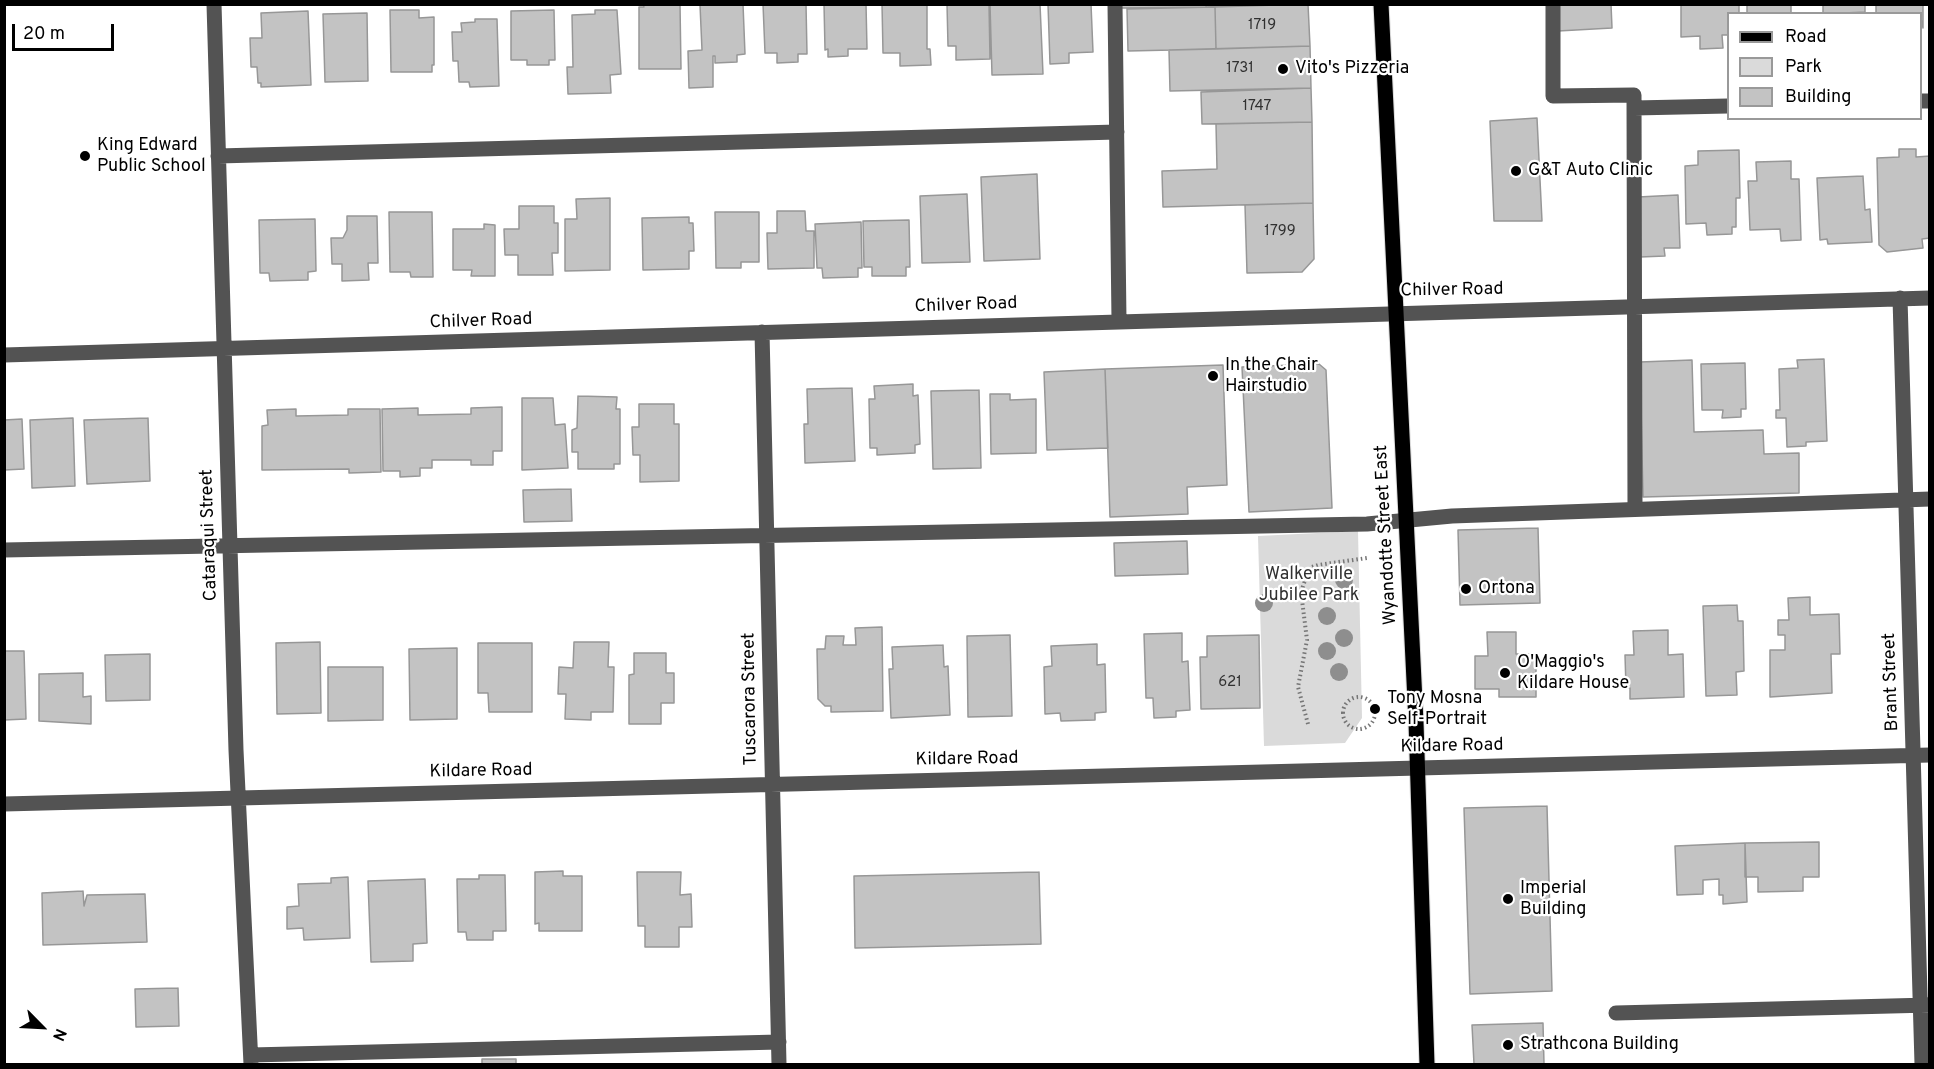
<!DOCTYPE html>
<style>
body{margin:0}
#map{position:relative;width:1934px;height:1069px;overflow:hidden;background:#fff;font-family:Overpass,sans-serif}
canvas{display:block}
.frame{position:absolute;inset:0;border:6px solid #000;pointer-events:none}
.legend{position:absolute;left:1727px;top:12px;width:195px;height:108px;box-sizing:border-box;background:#fff;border:2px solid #999;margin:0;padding:8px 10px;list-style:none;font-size:18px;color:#000}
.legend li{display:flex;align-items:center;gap:12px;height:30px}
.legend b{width:30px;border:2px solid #999}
.north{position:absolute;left:12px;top:997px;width:60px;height:60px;-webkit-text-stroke:4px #fff;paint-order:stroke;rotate:114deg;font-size:16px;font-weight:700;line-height:24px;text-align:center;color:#000}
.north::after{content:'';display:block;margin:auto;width:21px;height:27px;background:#000;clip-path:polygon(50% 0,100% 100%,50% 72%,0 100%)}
.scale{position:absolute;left:12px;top:24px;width:102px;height:27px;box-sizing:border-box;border:3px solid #000;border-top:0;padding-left:8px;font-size:18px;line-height:21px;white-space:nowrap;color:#000;-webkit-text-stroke:4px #fff;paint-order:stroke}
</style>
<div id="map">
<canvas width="1934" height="1069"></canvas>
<div class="frame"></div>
<ul class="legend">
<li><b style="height:8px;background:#000"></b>Road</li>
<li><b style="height:16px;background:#dadada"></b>Park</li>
<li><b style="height:16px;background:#c3c3c3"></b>Building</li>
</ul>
<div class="north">N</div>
<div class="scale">20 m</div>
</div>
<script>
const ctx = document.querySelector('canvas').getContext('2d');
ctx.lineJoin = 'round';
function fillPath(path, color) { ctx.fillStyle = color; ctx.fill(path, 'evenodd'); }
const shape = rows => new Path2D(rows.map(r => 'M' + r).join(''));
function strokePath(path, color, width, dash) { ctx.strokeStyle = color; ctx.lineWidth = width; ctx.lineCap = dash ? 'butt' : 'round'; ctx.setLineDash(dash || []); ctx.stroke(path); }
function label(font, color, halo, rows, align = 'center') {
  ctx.font = font + ' Overpass,sans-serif'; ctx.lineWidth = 4.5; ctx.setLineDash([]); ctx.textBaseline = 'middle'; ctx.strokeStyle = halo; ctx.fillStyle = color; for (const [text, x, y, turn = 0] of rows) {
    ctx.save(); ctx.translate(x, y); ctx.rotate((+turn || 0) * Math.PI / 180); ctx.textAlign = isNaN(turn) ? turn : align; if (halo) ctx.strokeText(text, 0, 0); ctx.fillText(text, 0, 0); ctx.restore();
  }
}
fillPath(shape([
 [1358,531,1362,718,1345,743,1264,746,1258,536]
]), '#dadada');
const building = shape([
 [643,4,680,4,681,69,639,69,639,7,644,7,643,4],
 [743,4,745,54,737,55,737,62,715,63,715,56,713,56,713,87,689,88,688,51,702,50,700,5,743,4],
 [763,4,806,4,807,54,798,54,798,62,777,63,777,53,765,53,763,4],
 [824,4,866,4,867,49,848,49,848,56,828,57,828,49,825,50,824,4],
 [882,4,927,4,927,49,930,49,931,65,900,66,900,53,883,53,882,4],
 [947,4,989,4,990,59,956,60,956,46,948,46,947,4],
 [990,4,1040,4,1043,74,992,75,990,4],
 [1048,4,1091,4,1093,52,1069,53,1069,63,1050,64,1048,4],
 [1121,4,1206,4,1206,7,1121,8,1121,4],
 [1206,4,1264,4,1206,7,1206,4],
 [1308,4,1310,46,1216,49,1215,7,1308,4],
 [1556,4,1611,4,1612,28,1558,31,1556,4],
 [1681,4,1739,4,1739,14,1728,14,1728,35,1722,35,1723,48,1700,49,1700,36,1681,37,1681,4],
 [1747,4,1791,4,1791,14,1747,14,1747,4],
 [1823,4,1865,4,1865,12,1823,14,1823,4],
 [1876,4,1923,4,1923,28,1920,14,1876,14,1876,4],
 [1215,7,1216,49,1128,51,1127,9,1215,7],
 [390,10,419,10,419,18,434,17,434,65,432,65,432,72,391,72,390,10],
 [554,10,555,60,549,60,549,65,527,65,527,60,511,60,511,11,554,10],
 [595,10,617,10,621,74,610,75,611,93,568,94,567,67,573,67,572,15,595,14,595,10],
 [308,11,311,85,261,87,261,83,258,83,257,67,251,67,250,38,262,38,261,13,308,11],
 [367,13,368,81,325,82,323,14,367,13],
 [475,19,497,19,499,86,470,87,469,82,459,82,458,61,453,61,452,32,462,32,461,23,475,22,475,19],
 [1310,46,1311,88,1170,91,1169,50,1310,46],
 [1311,88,1312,122,1202,124,1201,92,1311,88],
 [1537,118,1542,221,1494,221,1490,121,1537,118],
 [1312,122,1313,203,1163,207,1162,171,1217,169,1216,124,1312,122],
 [1899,149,1916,149,1916,157,1930,156,1930,238,1922,239,1923,248,1887,252,1879,245,1877,158,1899,157,1899,149],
 [1739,150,1740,198,1736,198,1736,227,1732,227,1732,234,1707,235,1706,223,1686,224,1685,166,1698,165,1698,151,1739,150],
 [1791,161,1791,179,1799,179,1801,240,1781,241,1780,229,1750,230,1748,181,1757,181,1756,162,1791,161],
 [1037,174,1040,259,984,261,981,177,1037,174],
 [1863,176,1865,210,1870,209,1872,242,1828,244,1827,239,1820,240,1817,178,1863,176],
 [967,194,970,262,922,263,920,196,967,194],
 [1678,195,1680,248,1664,248,1665,256,1640,257,1638,197,1678,195],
 [610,198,610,270,565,271,565,219,577,219,576,199,610,198],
 [1313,203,1314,259,1302,272,1247,273,1245,205,1313,203],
 [519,206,554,206,554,223,558,223,558,253,552,253,553,275,518,275,518,255,505,255,504,229,519,229,519,206],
 [777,211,805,211,806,231,814,231,814,268,768,269,767,233,777,233,777,211],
 [389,212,432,212,433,277,411,277,410,272,390,272,389,212],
 [715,212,759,212,759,262,741,262,741,268,716,268,715,212],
 [347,216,377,216,378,263,368,263,369,280,342,281,342,264,332,264,331,238,343,238,347,230,347,216],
 [689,217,689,223,693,223,694,251,689,251,689,269,643,270,642,218,689,217],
 [315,219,316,271,308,272,308,280,270,281,269,273,260,273,259,220,315,219],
 [909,220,910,267,906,267,906,276,872,276,872,267,864,267,863,221,909,220],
 [861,222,862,268,858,268,858,277,823,278,822,268,817,268,815,224,861,222],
 [484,224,495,225,495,276,471,276,472,270,453,270,453,229,484,229,484,224],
 [1824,359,1827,441,1806,442,1806,446,1787,447,1786,418,1776,418,1776,410,1780,410,1779,369,1798,368,1797,360,1824,359],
 [1692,360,1694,432,1763,430,1764,454,1799,453,1799,493,1643,497,1640,362,1692,360],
 [1745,363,1746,409,1741,409,1741,417,1722,418,1723,410,1702,410,1701,364,1745,363],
 [1319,364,1326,370,1332,508,1249,512,1242,367,1319,364],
 [1223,365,1227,485,1187,487,1188,514,1110,517,1105,369,1223,365],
 [1105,369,1108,448,1047,450,1044,372,1105,369],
 [913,384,913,396,918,395,920,444,915,445,915,453,877,455,877,448,870,448,869,399,875,399,874,386,913,384],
 [852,388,855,461,805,463,804,424,808,424,807,389,852,388],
 [979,390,981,468,933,469,931,391,979,390],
 [990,394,1010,394,1010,400,1036,399,1036,453,991,454,990,394],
 [578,396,617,397,616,409,620,409,620,464,614,464,614,469,578,469,578,452,572,452,572,430,577,428,578,396],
 [522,398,553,398,555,425,565,424,568,468,522,470,522,398],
 [639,404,674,404,674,424,679,424,679,481,640,482,640,455,633,455,632,427,639,427,639,404],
 [502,407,502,451,493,451,493,465,471,465,471,460,432,460,432,468,420,468,420,476,400,477,400,471,383,471,382,409,418,408,418,415,471,414,471,408,502,407],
 [296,409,296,416,348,415,348,409,380,409,381,472,349,473,349,469,262,470,262,426,268,425,267,410,296,409],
 [73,418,75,486,32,488,30,420,73,418],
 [148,418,150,481,87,484,84,420,148,418],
 [22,419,24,469,4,470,4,420,22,419],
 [571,489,572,521,524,522,523,490,571,489],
 [1538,528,1540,603,1460,605,1458,530,1538,528],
 [1187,541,1188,574,1115,576,1114,543,1187,541],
 [1810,597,1810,615,1839,614,1840,654,1831,654,1832,693,1770,697,1770,650,1785,650,1785,635,1778,635,1778,620,1789,620,1788,598,1810,597],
 [1737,605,1738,621,1743,621,1744,671,1736,672,1737,695,1706,696,1703,606,1737,605],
 [882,627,883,711,831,712,831,706,825,706,818,699,817,649,825,649,826,636,844,636,843,645,856,645,855,628,882,627],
 [1668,630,1668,655,1683,654,1684,697,1630,699,1630,688,1626,688,1625,655,1634,655,1633,631,1668,630],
 [1487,632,1516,632,1516,654,1536,654,1536,697,1499,697,1499,689,1475,689,1475,656,1488,656,1487,632],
 [1182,633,1182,662,1188,661,1190,710,1176,711,1176,717,1154,718,1153,698,1146,698,1144,634,1182,633],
 [1010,635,1012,716,968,717,967,636,1010,635],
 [1259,635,1260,708,1201,709,1200,657,1207,657,1207,636,1259,635],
 [320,642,321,713,277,714,276,643,320,642],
 [574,642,609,642,608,667,614,667,613,712,591,712,591,720,565,719,566,694,558,694,559,667,573,668,574,642],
 [478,643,532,643,532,712,489,712,488,693,478,693,478,643],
 [1097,644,1097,665,1105,664,1106,712,1095,713,1095,720,1061,721,1060,713,1045,714,1044,667,1052,666,1051,646,1097,644],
 [943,645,944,667,948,666,950,715,891,718,889,669,893,669,892,647,943,645],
 [457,648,457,719,410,720,409,649,457,648],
 [4,651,24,651,26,719,4,720,4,651],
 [634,653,666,653,666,673,674,673,674,703,661,703,661,724,629,724,629,675,634,674,634,653],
 [150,654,150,700,106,701,105,655,150,654],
 [328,667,383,667,383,720,328,721,328,667],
 [83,673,83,697,91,696,91,724,39,721,39,674,83,673],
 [1547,806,1552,991,1470,994,1464,808,1547,806],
 [1819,842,1819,877,1803,877,1803,891,1758,892,1758,877,1745,877,1745,843,1819,842],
 [1745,843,1747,902,1723,904,1723,895,1719,895,1719,879,1703,880,1703,894,1677,895,1675,846,1745,843],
 [563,871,563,876,582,876,582,931,539,931,539,923,535,924,535,872,563,871],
 [637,872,681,872,680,895,691,894,692,927,679,927,679,947,645,947,645,926,638,926,637,872],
 [1039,872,1041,944,855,948,854,876,1039,872],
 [479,875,505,875,506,931,493,931,493,940,467,940,466,932,458,932,457,879,479,879,479,875],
 [348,877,350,938,304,940,303,928,287,929,287,907,299,906,298,884,331,883,331,878,348,877],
 [425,879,427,943,413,944,413,961,371,962,368,881,425,879],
 [83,891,84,906,87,895,145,894,147,942,43,945,42,893,83,891],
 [178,988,179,1026,136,1027,135,989,178,988],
 [1543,1023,1544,1064,1474,1064,1472,1025,1543,1023],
 [482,1059,516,1059,516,1064,482,1064,482,1059]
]);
fillPath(building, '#c3c3c3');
strokePath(building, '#979797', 1.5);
const major = shape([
 [1381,4,1416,722,1427,1064]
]);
strokePath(major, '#dbdbdb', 17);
strokePath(shape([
 '1343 713a16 16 0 1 1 32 0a16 16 0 1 1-32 0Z',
 [1308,724,1298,687,1307,640,1301,592,1304,583,1312,567,1318,565,1367,558]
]), '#757575', 4, [1.5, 3]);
strokePath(shape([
 [214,4,236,750,251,1064],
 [1115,4,1119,320],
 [1553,4,1553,96,1634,95,1635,509],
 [1920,101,1930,101],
 [1634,108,1728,106],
 [218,156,1117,132],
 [1900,298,1922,1064],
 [762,332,779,1064],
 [4,355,1930,298],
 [4,550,1367,524,1452,516,1930,499],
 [4,804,1930,755],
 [1616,1013,1930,1005],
 [251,1055,779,1042]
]), '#535353', 15);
strokePath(major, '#000', 15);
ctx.fillStyle = '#8e8e8e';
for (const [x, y] of [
 [1344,580],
 [1264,603],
 [1327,616],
 [1344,638],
 [1327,651],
 [1339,672]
]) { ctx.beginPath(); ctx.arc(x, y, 9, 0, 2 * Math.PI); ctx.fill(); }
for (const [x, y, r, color] of [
 [1283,69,6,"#000"],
 [85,156,6,"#000"],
 [1516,171,6,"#000"],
 [1213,376,6,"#000"],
 [1466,589,6,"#000"],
 [1505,673,6,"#000"],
 [1375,709,6,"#000"],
 [1508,899,6,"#000"],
 [1508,1045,6,"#000"]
]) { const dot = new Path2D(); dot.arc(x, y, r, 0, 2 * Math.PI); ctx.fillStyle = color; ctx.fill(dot); strokePath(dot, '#fff', 2); }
label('15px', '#313131', null, [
 ["1719",1262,26],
 ["1731",1240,69],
 ["1747",1257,107],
 ["1799",1280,232],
 ["621",1230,683]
]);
label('18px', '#000', '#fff', [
 ["Vito's Pizzeria",1295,69],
 ["King Edward",97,146],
 ["Public School",97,167],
 ["G&T Auto Clinic",1528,171],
 ["In the Chair",1225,366],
 ["Hairstudio",1225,387],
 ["Ortona",1478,589],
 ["O'Maggio's",1517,663],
 ["Kildare House",1517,684],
 ["Tony Mosna",1387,699],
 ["Self-Portrait",1387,720],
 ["Imperial",1520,889],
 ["Building",1520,910],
 ["Strathcona Building",1520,1045]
], 'left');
label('18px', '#000', '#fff', [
 ["Chilver Road",1452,291,-1],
 ["Chilver Road",966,306,-2],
 ["Chilver Road",481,322,-2],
 ["Cataraqui Street",210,535,-92],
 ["Wyandotte Street East",1387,535,-93],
 ["Brant Street",1892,682,-92],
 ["Tuscarora Street",751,699,-91],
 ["Kildare Road",1452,747,-1],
 ["Kildare Road",967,760,-1],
 ["Kildare Road",481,772,-1]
]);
label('18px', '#313131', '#fff', [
 ["Walkerville",1309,575],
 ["Jubilee Park",1309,596]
]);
</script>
